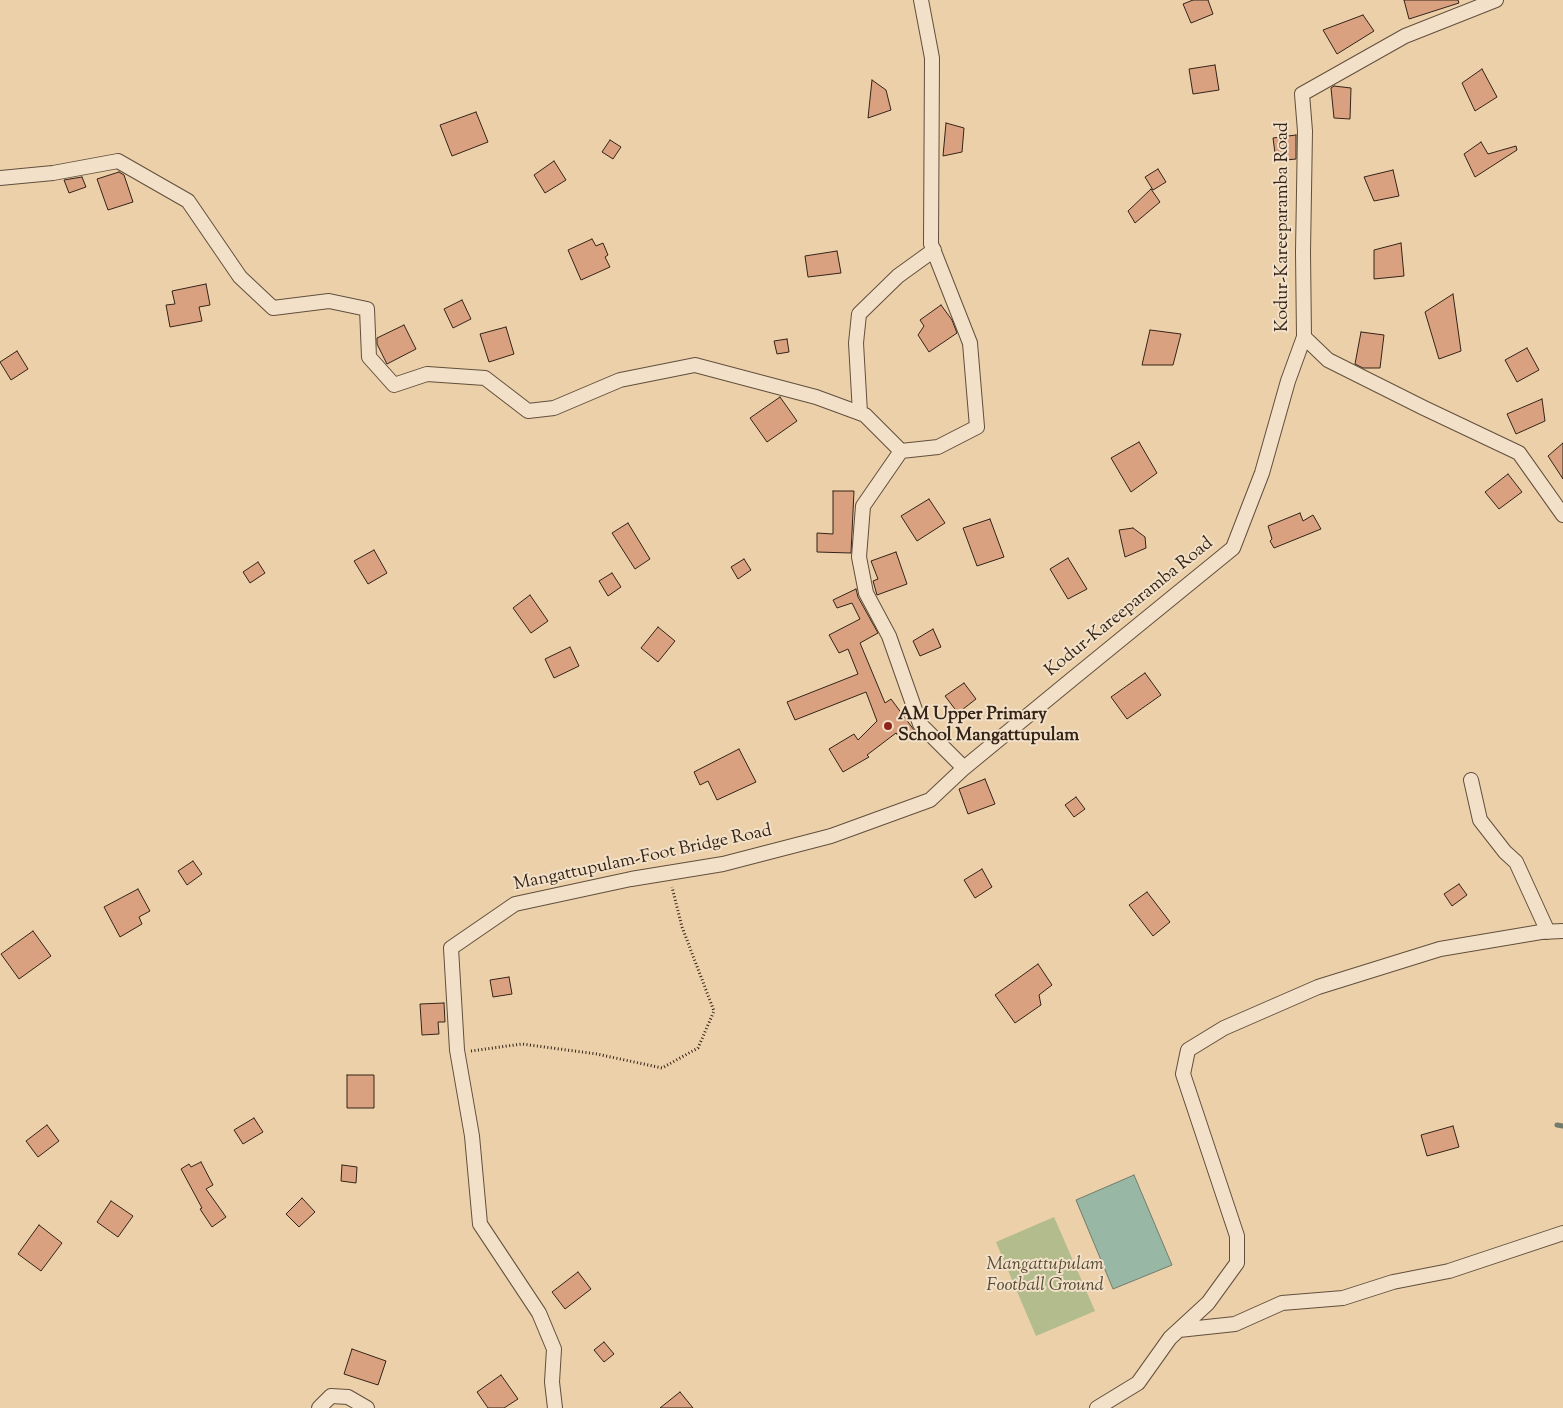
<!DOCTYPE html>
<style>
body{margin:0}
canvas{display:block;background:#ebd0aa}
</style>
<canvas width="1563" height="1408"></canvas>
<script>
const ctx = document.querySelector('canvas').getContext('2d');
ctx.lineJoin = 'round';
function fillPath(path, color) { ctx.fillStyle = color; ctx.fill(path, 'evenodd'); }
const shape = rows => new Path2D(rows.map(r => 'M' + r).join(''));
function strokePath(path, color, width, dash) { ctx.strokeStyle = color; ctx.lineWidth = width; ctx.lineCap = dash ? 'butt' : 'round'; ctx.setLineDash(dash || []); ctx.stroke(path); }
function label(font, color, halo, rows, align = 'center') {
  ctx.font = font + ' "Sorts Mill Goudy",serif'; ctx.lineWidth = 4; ctx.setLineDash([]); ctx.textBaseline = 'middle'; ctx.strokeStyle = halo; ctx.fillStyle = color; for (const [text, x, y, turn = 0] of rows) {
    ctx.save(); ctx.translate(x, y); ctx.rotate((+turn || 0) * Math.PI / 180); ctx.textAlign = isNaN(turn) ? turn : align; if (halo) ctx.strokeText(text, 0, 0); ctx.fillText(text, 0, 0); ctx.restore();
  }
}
fillPath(shape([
 [1054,1217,1095,1311,1036,1336,996,1242]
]), '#b2bc8d');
const water = shape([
 [1134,1175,1172,1265,1113,1289,1076,1200,1134,1175]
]);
fillPath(water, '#99b7a5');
strokePath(water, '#717c6c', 1);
strokePath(shape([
 [1557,1125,1563,1126]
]), '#717c6c', 5);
const building = shape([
 [1193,0,1208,0,1213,14,1191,23,1183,4,1193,0],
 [1404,0,1458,0,1459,3,1409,19,1404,0],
 [1363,15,1374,31,1337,54,1323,30,1363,15],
 [1215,65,1219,90,1193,94,1189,69,1215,65],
 [1482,69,1497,97,1475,111,1462,83,1482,69],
 [872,80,886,90,891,110,868,118,872,80],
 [1334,86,1351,88,1350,119,1334,118,1331,88,1334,86],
 [476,112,488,142,452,156,440,125,476,112],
 [946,123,964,128,962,152,943,156,946,123],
 [1296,135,1296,159,1276,161,1273,138,1296,135],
 [610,140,621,147,613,159,602,152,610,140],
 [1481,142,1488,154,1516,146,1517,150,1475,177,1464,154,1481,142],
 [554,161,566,180,545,193,534,175,554,161],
 [1158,169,1166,182,1153,190,1145,177,1158,169],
 [1393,170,1399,196,1374,201,1364,177,1393,170],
 [119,172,124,175,133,202,108,210,97,179,119,172],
 [82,177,86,187,69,193,64,180,82,177],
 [1151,189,1160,202,1135,223,1128,211,1151,189],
 [592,239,596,246,603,243,608,255,605,257,610,267,581,280,568,250,592,239],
 [1401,243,1404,276,1374,279,1374,250,1401,243],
 [837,251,841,273,808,277,805,256,837,251],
 [206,284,210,305,199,307,202,321,170,327,166,305,175,304,172,291,206,284],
 [1453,294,1461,351,1439,359,1425,312,1453,294],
 [462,300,471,319,453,328,444,309,462,300],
 [941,305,952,320,957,333,929,352,918,335,924,326,920,320,941,305],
 [404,325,416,349,387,364,377,344,377,338,404,325],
 [506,327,514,354,489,362,480,334,506,327],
 [1150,330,1181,334,1173,365,1142,365,1150,330],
 [1361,332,1384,335,1380,368,1363,368,1355,364,1361,332],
 [787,339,789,352,777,354,774,341,787,339],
 [1527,348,1539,370,1517,382,1505,360,1527,348],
 [17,351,28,369,11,380,0,362,17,351],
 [780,397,797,421,767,442,750,418,780,397],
 [1542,399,1545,421,1516,434,1507,414,1542,399],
 [1139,442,1157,473,1131,492,1111,458,1139,442],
 [1563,443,1563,479,1548,456,1563,443],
 [1508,474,1522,492,1499,509,1485,492,1508,474],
 [833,491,854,491,851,553,817,552,817,533,833,534,833,491],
 [929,499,945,523,917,541,901,516,929,499],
 [1300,513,1303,521,1313,515,1321,529,1274,548,1270,541,1272,539,1268,526,1300,513],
 [990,519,1004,557,977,566,963,528,990,519],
 [628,523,650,559,635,569,612,533,628,523],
 [1133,528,1145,537,1146,548,1125,557,1119,530,1133,528],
 [374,550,387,573,368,584,354,561,374,550],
 [896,552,907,584,877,595,873,581,878,579,871,561,896,552],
 [1068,558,1087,589,1068,599,1050,569,1068,558],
 [744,559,751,570,738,579,731,567,744,559],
 [258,562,265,573,250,583,243,572,258,562],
 [612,573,621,587,608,596,599,581,612,573],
 [856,589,858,597,878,633,860,643,885,703,891,699,914,730,901,740,896,733,867,755,869,757,843,772,829,749,854,734,858,740,877,721,866,692,795,720,787,702,858,674,848,649,839,653,829,635,860,619,852,603,837,608,833,600,856,589],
 [530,595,548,621,531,633,513,608,530,595],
 [658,627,675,641,658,662,641,648,658,627],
 [933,629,941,647,920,656,913,641,933,629],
 [570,647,579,666,554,678,545,659,570,647],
 [1145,673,1161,695,1127,719,1111,697,1145,673],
 [964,683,976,699,958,713,945,696,964,683],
 [739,749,756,782,717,800,708,781,700,785,694,772,739,749],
 [985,779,995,804,968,814,959,789,985,779],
 [1076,797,1085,809,1074,817,1065,805,1076,797],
 [193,861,202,874,187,885,178,871,193,861],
 [982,869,992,887,975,898,964,880,982,869],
 [1459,884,1467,895,1452,906,1444,894,1459,884],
 [138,889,150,911,139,917,142,924,120,937,104,907,138,889],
 [1147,892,1170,922,1153,936,1129,905,1147,892],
 [33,931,51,956,19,979,1,954,33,931],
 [1038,964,1052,985,1039,995,1041,1005,1015,1023,995,995,1038,964],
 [509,977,512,994,493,997,490,980,509,977],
 [444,1003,445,1022,438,1022,439,1034,422,1035,420,1004,444,1003],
 [347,1075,374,1075,374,1108,347,1108,347,1075],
 [254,1118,263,1132,243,1144,234,1130,254,1118],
 [47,1125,59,1141,38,1157,26,1141,47,1125],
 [1453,1126,1459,1147,1427,1156,1421,1135,1453,1126],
 [201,1162,213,1185,206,1189,226,1217,212,1227,200,1209,202,1208,181,1169,189,1164,191,1167,201,1162],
 [342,1165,357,1167,356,1183,341,1181,342,1165],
 [302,1198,315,1212,299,1227,286,1214,302,1198],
 [111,1201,133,1216,118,1237,97,1222,111,1201],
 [39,1225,62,1243,41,1271,18,1254,39,1225],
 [578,1272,591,1289,565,1309,552,1292,578,1272],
 [604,1342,614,1354,604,1362,594,1350,604,1342],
 [352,1349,386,1361,378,1385,344,1374,352,1349],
 [501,1375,518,1399,504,1408,488,1408,477,1392,501,1375],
 [680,1392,693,1408,660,1408,680,1392]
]);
fillPath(building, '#daa181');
strokePath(building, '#342417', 1);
const street = shape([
 [0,178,53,173,118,161,188,201,240,277,273,308,329,301,367,309,369,357,394,385,427,374,485,378,528,411,554,408,620,380,695,365,816,397,865,415,901,451],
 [1304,337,1328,360,1424,408,1519,453,1563,515],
 [860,413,856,343,859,314,898,276,934,250],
 [901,451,938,447,977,427,970,343,931,244,932,58,921,0],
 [901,451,863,506,859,557,866,593,889,636,920,724,964,768],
 [1471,780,1480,820,1505,852,1516,862,1548,932],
 [1179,1330,1235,1324,1282,1303,1343,1298,1393,1282,1449,1271,1563,1233],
 [319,1408,331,1396,348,1397,367,1408],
 [555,1408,552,1382,554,1349,539,1313,480,1224,472,1136,457,1050,451,948,515,904,631,879,723,864,831,836,930,800,964,768,1071,680,1233,548,1262,473,1288,381,1304,337,1303,252,1305,131,1302,94,1405,36,1496,0],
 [1097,1408,1138,1383,1170,1338,1208,1303,1237,1263,1237,1236,1183,1074,1188,1050,1224,1028,1318,987,1440,949,1541,932,1563,931]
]);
strokePath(street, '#624f3c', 16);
strokePath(shape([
 [471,1051,522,1044,597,1054,662,1068,698,1048,714,1011,682,927,672,887]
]), '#342417', 3, [1, 2.5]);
strokePath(street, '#f2e0c8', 14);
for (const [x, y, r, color] of [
 [888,726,5,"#8f2418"]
]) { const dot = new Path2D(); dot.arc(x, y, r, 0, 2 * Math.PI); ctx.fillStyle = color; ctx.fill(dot); strokePath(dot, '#f2e0c8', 2); }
label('18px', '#342417', '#f2e0c8', [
 ["Kodur-Kareeparamba Road",1284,227,-90],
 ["Kodur-Kareeparamba Road",1130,608,-39],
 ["Mangattupulam-Foot Bridge Road",643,859,-12]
]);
label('bold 18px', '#342417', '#f2e0c8', [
 ["AM Upper Primary",898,716],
 ["School Mangattupulam",898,737]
], 'left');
label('italic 18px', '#544a34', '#f2e0c8', [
 ["Mangattupulam",1045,1266],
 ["Football Ground",1045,1287]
]);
</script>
